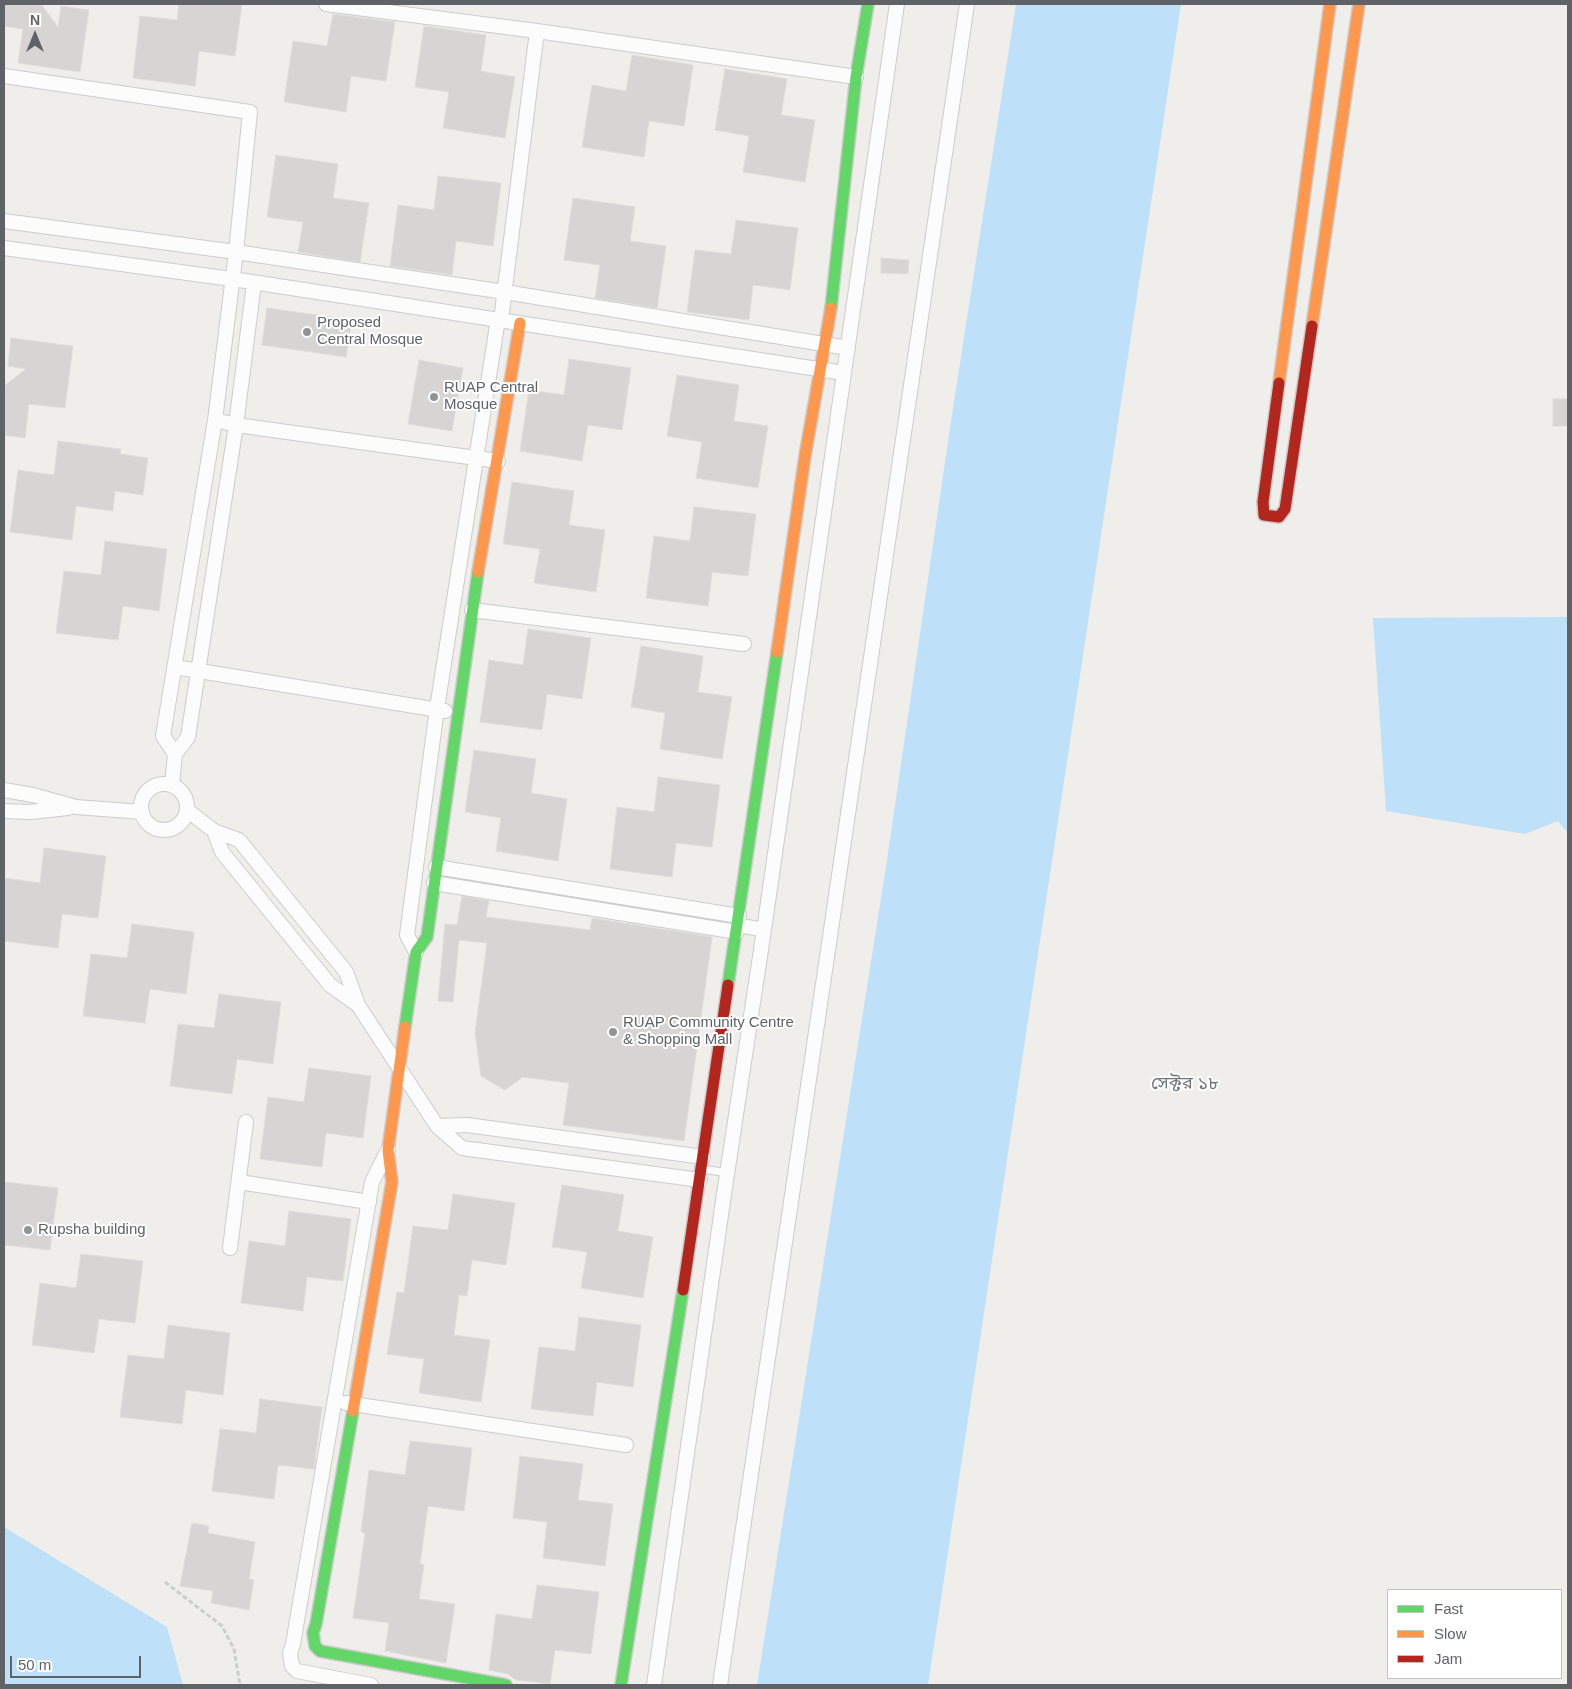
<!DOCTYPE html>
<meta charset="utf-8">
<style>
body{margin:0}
#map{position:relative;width:1572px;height:1689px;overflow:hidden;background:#efeeea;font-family:Arial,sans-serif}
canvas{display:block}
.frame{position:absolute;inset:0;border:5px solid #5f6368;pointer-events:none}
.legend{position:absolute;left:1387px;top:1589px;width:175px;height:90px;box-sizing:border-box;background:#fff;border:1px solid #bfc1c3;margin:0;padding:6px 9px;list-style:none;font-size:15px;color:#5f6368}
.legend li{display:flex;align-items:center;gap:10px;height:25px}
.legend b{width:25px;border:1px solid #bfc1c3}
.north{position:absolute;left:10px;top:10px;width:50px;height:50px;-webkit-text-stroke:4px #fff;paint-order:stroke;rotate:0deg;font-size:14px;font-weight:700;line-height:20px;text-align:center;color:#5f6368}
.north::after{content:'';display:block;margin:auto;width:18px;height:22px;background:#5f6368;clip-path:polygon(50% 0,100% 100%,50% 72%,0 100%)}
.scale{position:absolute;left:10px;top:1656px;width:131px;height:22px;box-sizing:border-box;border:2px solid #5f6368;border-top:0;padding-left:6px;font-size:15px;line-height:18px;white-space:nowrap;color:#5f6368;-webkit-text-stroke:4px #fff;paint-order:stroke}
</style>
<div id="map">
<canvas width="1572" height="1689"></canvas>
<div class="frame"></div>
<ul class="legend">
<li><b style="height:6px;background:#63d668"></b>Fast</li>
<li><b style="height:6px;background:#ff974d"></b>Slow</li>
<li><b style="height:6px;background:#b3261e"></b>Jam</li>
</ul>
<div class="north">N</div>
<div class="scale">50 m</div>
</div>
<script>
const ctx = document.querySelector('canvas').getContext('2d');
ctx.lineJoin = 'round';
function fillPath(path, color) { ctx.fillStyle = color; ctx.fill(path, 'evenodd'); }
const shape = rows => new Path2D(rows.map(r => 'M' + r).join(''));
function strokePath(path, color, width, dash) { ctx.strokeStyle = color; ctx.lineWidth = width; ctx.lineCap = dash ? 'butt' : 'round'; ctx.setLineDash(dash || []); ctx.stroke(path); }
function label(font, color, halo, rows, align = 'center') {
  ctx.font = font + ' Arial,"Noto Sans Bengali",sans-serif'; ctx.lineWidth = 4; ctx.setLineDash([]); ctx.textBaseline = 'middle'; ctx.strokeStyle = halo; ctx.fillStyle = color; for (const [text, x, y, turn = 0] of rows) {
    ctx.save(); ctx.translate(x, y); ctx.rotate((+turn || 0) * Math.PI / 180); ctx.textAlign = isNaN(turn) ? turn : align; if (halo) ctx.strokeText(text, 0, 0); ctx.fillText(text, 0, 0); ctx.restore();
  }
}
fillPath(shape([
 [1016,4,1181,4,928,1685,757,1685,887,860,951,421],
 [1568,617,1568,833,1558,821,1525,834,1386,811,1373,618],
 [4,1527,167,1627,183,1685,4,1685]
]), '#bfe0f9');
const building = shape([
 [4,4,41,4,58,27,61,6,89,10,80,72,18,63,23,29,4,26,4,4],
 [179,4,242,4,235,56,199,51,195,86,133,78,140,16,177,20,179,4],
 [333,14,395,22,386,81,351,76,346,112,284,102,293,41,327,46,333,14],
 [424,26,486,35,481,71,515,77,505,138,443,128,449,92,415,87,424,26],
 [632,55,693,65,684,126,649,121,644,157,582,147,592,85,626,91,632,55],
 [725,69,787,79,781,115,815,120,805,182,743,172,749,136,715,130,725,69],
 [276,155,338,164,333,198,369,203,360,262,298,252,303,222,267,217,276,155],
 [438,176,501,183,493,246,456,241,452,275,390,266,398,205,434,210,438,176],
 [573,198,635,207,630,241,666,246,657,308,595,298,600,265,564,260,573,198],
 [736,220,798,228,790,290,753,285,749,320,687,312,695,250,731,254,736,220],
 [881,258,909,260,908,274,881,273,881,258],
 [267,308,352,320,346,357,262,345,267,308],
 [11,338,73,346,65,408,29,404,25,438,4,435,4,386,26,369,8,366,11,338],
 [569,359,631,368,622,430,588,425,582,461,520,451,529,390,564,395,569,359],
 [419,360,463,368,452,431,408,424,419,360],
 [677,375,739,385,734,421,768,426,758,488,696,478,702,442,667,436,677,375],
 [1553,399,1568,399,1568,426,1553,426,1553,399],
 [58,441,121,449,120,454,148,458,143,495,115,491,113,511,76,506,72,540,10,532,18,470,54,475,58,441],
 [512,482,574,491,569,525,605,530,596,592,534,583,540,549,503,544,512,482],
 [694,507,756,514,748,576,712,572,708,606,646,598,654,536,690,541,694,507],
 [105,541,167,549,159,611,123,606,118,640,56,633,64,571,101,575,105,541],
 [528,629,591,638,582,699,547,694,542,730,480,722,489,660,523,665,528,629],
 [641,646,703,656,698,692,732,697,722,759,660,749,665,713,631,707,641,646],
 [474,750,536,759,531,793,567,799,558,861,496,851,501,818,465,812,474,750],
 [658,777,720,785,712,847,676,843,672,877,610,869,617,807,654,812,658,777],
 [44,848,106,856,98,918,62,914,58,948,4,941,4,878,40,883,44,848],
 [462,896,489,901,486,917,590,930,592,918,712,937,684,1141,563,1125,569,1083,523,1077,505,1090,481,1076,475,1033,487,943,459,940,453,1002,438,1001,445,924,457,925,462,896],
 [132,924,194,932,186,994,150,989,145,1023,83,1016,91,954,127,958,132,924],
 [219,994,281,1002,273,1064,237,1059,232,1094,170,1086,178,1024,214,1028,219,994],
 [309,1068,371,1076,363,1138,326,1133,322,1167,260,1159,268,1097,304,1102,309,1068],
 [4,1182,58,1188,50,1250,4,1245,4,1182],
 [562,1185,624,1195,618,1231,653,1237,643,1298,581,1288,587,1252,552,1247,562,1185],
 [453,1194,515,1203,506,1265,472,1260,467,1296,459,1295,454,1335,490,1340,481,1402,419,1393,424,1359,387,1354,397,1292,404,1293,413,1226,448,1230,453,1194],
 [289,1211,351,1219,343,1281,307,1277,303,1311,241,1303,249,1241,285,1246,289,1211],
 [81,1254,143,1261,135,1323,99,1319,94,1353,32,1345,40,1283,76,1288,81,1254],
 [579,1317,641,1325,633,1387,597,1382,593,1416,531,1409,539,1347,575,1351,579,1317],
 [168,1325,230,1333,223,1395,186,1390,182,1424,120,1417,128,1355,164,1359,168,1325],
 [260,1399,322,1407,314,1469,278,1465,274,1499,212,1491,220,1429,256,1433,260,1399],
 [410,1441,472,1448,464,1511,428,1506,420,1564,424,1565,419,1599,455,1604,446,1663,385,1651,389,1623,353,1618,365,1533,361,1532,369,1470,405,1475,410,1441],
 [520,1456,583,1464,578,1500,613,1504,605,1566,543,1558,547,1522,513,1518,520,1456],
 [192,1523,209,1526,208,1533,255,1542,249,1579,254,1580,249,1610,211,1603,213,1591,180,1586,192,1523],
 [537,1585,599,1592,591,1654,555,1650,550,1684,516,1680,508,1674,489,1670,496,1614,532,1619,537,1585]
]);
fillPath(building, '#d6d5d3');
strokePath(building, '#deddd9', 1);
const lane = shape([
 [702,1169,728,1173]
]);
const street = shape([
 [326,4,537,31,856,77],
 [4,76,250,112,236,252,215,420,163,736,175,754],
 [4,221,236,252,505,292,848,348],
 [4,248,239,280,844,373],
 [501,320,537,31],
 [215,420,236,425,498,461],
 [472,610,744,644],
 [175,667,445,711],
 '141 807a23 23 0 1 1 46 0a23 23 0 1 1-46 0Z',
 [172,785,175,754,188,737,236,425,254,283],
 [4,790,33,795,76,807,142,812],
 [187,810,214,831,239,840,346,972,358,1005,437,1126,462,1148,700,1180],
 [4,811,30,812,68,808],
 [214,831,222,852,330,985,358,1005],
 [436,867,739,916],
 [434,883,737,932],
 [738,925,764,930],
 [416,952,407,935,437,708,498,319],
 [437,1126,467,1125,703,1157],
 [239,1182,369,1202],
 [230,1248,246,1122],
 [346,1403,626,1445],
 [371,1685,297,1671,292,1666,290,1653,293,1644,372,1182,388,1150],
 [654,1685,724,1194,764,930,897,4],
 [720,1685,967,4]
]);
const fast = shape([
 [831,308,856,77,868,4],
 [728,985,777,652],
 [405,1027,416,952,427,937,478,572],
 [353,1411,316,1624,313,1633,315,1646,320,1651,506,1685],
 [621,1685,683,1290]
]);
const slow = shape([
 [1312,326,1359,4],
 [1279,383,1330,4],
 [478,572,520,323],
 [777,652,805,456,831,308],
 [353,1411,392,1182,388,1150,405,1027]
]);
const jam = shape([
 [1279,383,1263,502,1264,515,1279,517,1285,509,1312,326],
 [683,1290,728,985]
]);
strokePath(lane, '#cbcccc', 9);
strokePath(street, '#cbcccc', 16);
strokePath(fast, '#cacacb', 14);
strokePath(slow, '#cacacb', 14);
strokePath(jam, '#cacacb', 14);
strokePath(shape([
 [165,1582,222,1626,234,1649,240,1685]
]), '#cacfcc', 3, [5, 2.5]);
strokePath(lane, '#fdfcfc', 7);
strokePath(street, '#fdfcfc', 14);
strokePath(fast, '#63d668', 11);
strokePath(slow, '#ff974d', 11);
strokePath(jam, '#b3261e', 11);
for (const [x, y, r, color] of [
 [307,332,5,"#919496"],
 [434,397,5,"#919496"],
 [613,1032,5,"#919496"],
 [28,1230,5,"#919496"]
]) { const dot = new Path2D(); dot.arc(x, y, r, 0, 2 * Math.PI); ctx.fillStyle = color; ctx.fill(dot); strokePath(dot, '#fff', 2); }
label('15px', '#5f6368', '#fff', [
 ["Proposed",317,323],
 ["Central Mosque",317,340],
 ["RUAP Central",444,388],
 ["Mosque",444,405],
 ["RUAP Community Centre",623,1023],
 ["& Shopping Mall",623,1040],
 ["Rupsha building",38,1230]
], 'left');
label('18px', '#70757a', '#fff', [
 ["সেক্টর ১৮",1185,1084]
]);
</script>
